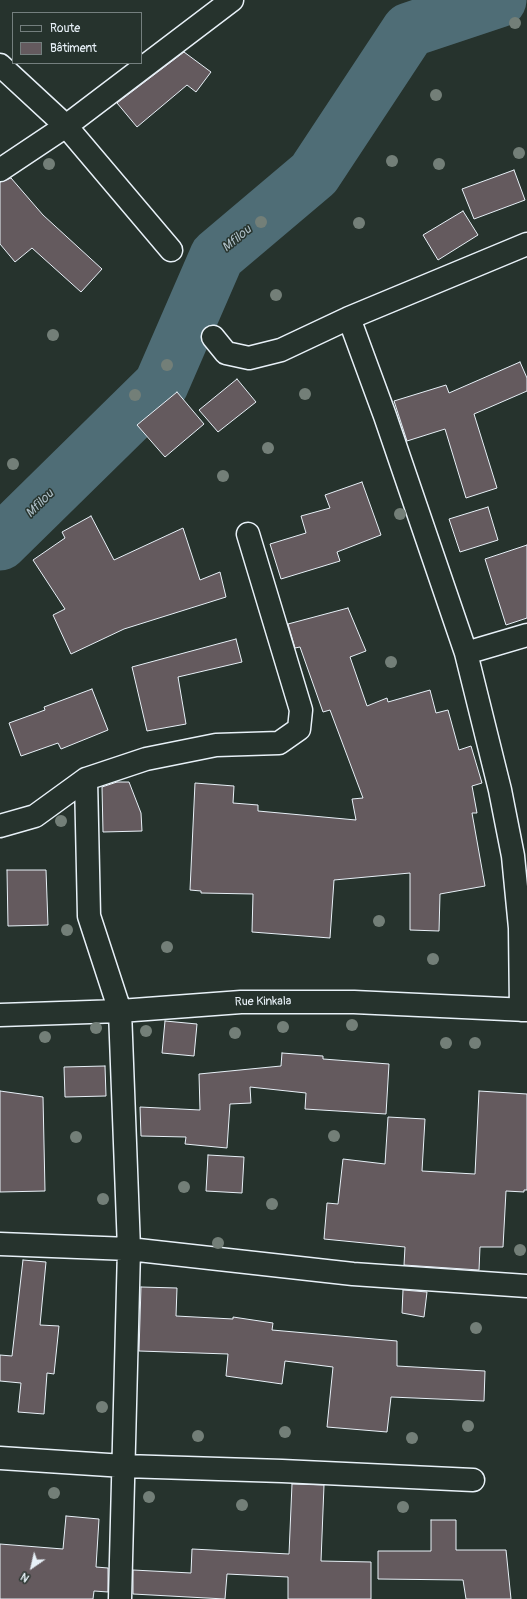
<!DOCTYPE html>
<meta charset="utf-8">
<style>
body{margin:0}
#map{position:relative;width:527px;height:1599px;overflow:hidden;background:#26332d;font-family:Pangolin,sans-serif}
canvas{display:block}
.legend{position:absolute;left:12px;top:12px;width:130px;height:52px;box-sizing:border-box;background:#26332d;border:1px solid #747f7e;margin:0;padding:5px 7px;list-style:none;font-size:12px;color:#e8f1f8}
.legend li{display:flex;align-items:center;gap:8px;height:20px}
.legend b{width:20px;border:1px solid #747f7e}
.north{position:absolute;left:12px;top:1547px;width:40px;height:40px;-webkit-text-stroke:3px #26332d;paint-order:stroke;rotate:214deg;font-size:11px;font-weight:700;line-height:16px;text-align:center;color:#e8f1f8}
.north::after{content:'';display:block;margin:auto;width:14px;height:18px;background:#e8f1f8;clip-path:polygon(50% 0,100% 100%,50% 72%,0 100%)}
</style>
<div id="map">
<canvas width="527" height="1599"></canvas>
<ul class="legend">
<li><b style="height:5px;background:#26332d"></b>Route</li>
<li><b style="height:11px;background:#645a5e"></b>Bâtiment</li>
</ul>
<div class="north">N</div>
</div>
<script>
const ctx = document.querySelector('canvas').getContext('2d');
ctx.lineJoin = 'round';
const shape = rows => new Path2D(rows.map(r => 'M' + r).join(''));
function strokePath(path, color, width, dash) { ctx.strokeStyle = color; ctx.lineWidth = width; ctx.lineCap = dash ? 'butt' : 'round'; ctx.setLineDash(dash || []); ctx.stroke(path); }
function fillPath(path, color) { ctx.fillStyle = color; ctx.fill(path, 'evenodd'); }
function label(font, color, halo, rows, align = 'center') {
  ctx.font = font + ' Pangolin,sans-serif'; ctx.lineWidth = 3; ctx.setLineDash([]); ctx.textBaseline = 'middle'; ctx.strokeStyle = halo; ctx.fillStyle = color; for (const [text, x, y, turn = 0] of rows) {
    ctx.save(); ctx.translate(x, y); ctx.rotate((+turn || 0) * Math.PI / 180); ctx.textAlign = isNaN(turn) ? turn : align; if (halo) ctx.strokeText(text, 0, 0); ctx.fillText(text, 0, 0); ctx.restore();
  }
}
strokePath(shape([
 [0,543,161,385,217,256,314,174,409,30,499,0]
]), '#4f6d76', 55);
const building = shape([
 [184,52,211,72,196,92,187,85,137,127,117,103,184,52],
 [514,170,525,200,474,219,462,189,514,170],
 [11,178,43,215,102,269,81,292,32,248,15,262,0,244,0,182,11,178],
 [463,211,478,235,438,260,423,235,463,211],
 [520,362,527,378,527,391,474,414,497,488,466,498,445,429,407,441,394,401,446,385,449,393,520,362],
 [237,379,256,402,218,432,199,410,237,379],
 [177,392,204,424,165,457,137,425,177,392],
 [362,482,381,535,337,552,340,561,281,579,270,544,306,533,301,516,330,508,325,495,362,482],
 [488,507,498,540,460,552,449,519,488,507],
 [91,516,114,560,183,528,200,580,220,572,226,597,124,629,71,654,53,615,65,609,33,560,65,538,62,532,91,516],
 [527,545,527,618,506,625,485,559,527,545],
 [348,608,366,651,350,657,367,706,387,698,388,702,430,690,436,713,448,710,459,750,471,746,482,783,472,786,477,813,472,813,485,886,440,894,439,931,410,930,410,873,334,880,330,938,252,932,253,894,201,893,201,891,190,890,195,783,234,786,233,803,258,805,258,811,356,820,352,799,363,798,330,710,323,712,300,647,295,648,288,624,348,608],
 [236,639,242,662,178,677,186,724,147,731,132,667,236,639],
 [92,689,108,730,61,749,58,743,21,756,9,723,45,710,44,707,92,689],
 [117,782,129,782,141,813,142,831,103,832,102,787,117,782],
 [7,870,46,870,48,925,8,926,7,870],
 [165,1021,197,1024,194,1056,162,1053,165,1021],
 [282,1053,323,1056,323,1059,389,1064,386,1114,305,1109,306,1093,250,1087,251,1103,230,1104,227,1148,185,1144,186,1137,141,1136,140,1107,200,1110,199,1074,281,1066,282,1053],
 [105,1066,106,1096,65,1097,64,1067,105,1066],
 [0,1091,43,1097,45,1191,0,1192,0,1091],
 [479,1091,527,1094,527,1190,524,1190,524,1192,506,1191,503,1247,480,1247,479,1270,404,1265,405,1247,324,1239,327,1203,338,1204,343,1159,385,1164,388,1117,425,1119,422,1171,475,1174,479,1091],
 [208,1155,244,1157,242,1193,206,1191,208,1155],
 [23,1260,46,1262,40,1325,59,1326,54,1374,47,1373,44,1414,18,1412,21,1383,0,1381,0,1355,12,1356,23,1260],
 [141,1287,177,1288,176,1316,233,1319,233,1317,273,1323,272,1330,397,1341,397,1366,485,1371,484,1401,391,1397,387,1432,327,1427,333,1367,285,1361,282,1384,226,1376,228,1354,139,1351,141,1287],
 [403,1290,427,1292,424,1317,402,1313,403,1290],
 [292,1484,324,1485,321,1561,371,1562,371,1599,288,1599,288,1577,227,1574,225,1599,133,1594,133,1570,191,1573,192,1549,289,1554,292,1484],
 [66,1516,99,1519,96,1567,108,1568,108,1592,94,1591,93,1599,0,1599,0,1544,63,1549,66,1516],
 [431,1520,456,1520,456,1550,506,1550,511,1599,466,1599,463,1580,378,1579,378,1551,431,1551,431,1520]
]);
fillPath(building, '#645a5e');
strokePath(building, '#e8f1f8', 1);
const minor = shape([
 [0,65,66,126,171,250],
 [0,170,66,126,232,0],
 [349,318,385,416,466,653,500,790,513,856,520,928,521,1010],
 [213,337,226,353,249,358,281,350,349,318,527,244],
 [466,653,527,635],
 [86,779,89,916,120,1011,129,1249,120,1599],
 [0,826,35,816,86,779,146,759,216,745,279,743,299,729,301,710,248,534],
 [0,1015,120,1011,241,1002,354,1002,527,1010],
 [0,1244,129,1249,353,1274,527,1286],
 [0,1458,124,1466,282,1471,473,1480]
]);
strokePath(minor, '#e8f1f8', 25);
strokePath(minor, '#26332d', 22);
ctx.fillStyle = '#737f78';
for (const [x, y] of [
 [515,23],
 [436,95],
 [519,153],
 [392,161],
 [49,164],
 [439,164],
 [261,222],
 [359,223],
 [276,295],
 [53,335],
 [167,365],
 [305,394],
 [135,395],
 [268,448],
 [13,464],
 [223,476],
 [400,514],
 [391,662],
 [61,821],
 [379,921],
 [67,930],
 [167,947],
 [433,959],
 [352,1025],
 [283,1027],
 [96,1028],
 [146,1031],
 [235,1033],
 [45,1037],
 [446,1043],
 [475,1043],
 [334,1136],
 [76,1137],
 [184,1187],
 [103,1199],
 [272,1204],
 [218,1243],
 [520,1250],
 [476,1328],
 [102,1407],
 [468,1426],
 [285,1432],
 [198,1436],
 [412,1438],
 [54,1493],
 [149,1497],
 [242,1505],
 [403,1507]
]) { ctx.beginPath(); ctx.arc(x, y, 6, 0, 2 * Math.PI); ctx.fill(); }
label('12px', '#e8f1f8', '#26332d', [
 ["Rue Kinkala",263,1002,-1]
]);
label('italic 13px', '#abbcc4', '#26332d', [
 ["Mfilou",237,239,-40],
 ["Mfilou",40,504,-45]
]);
</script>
